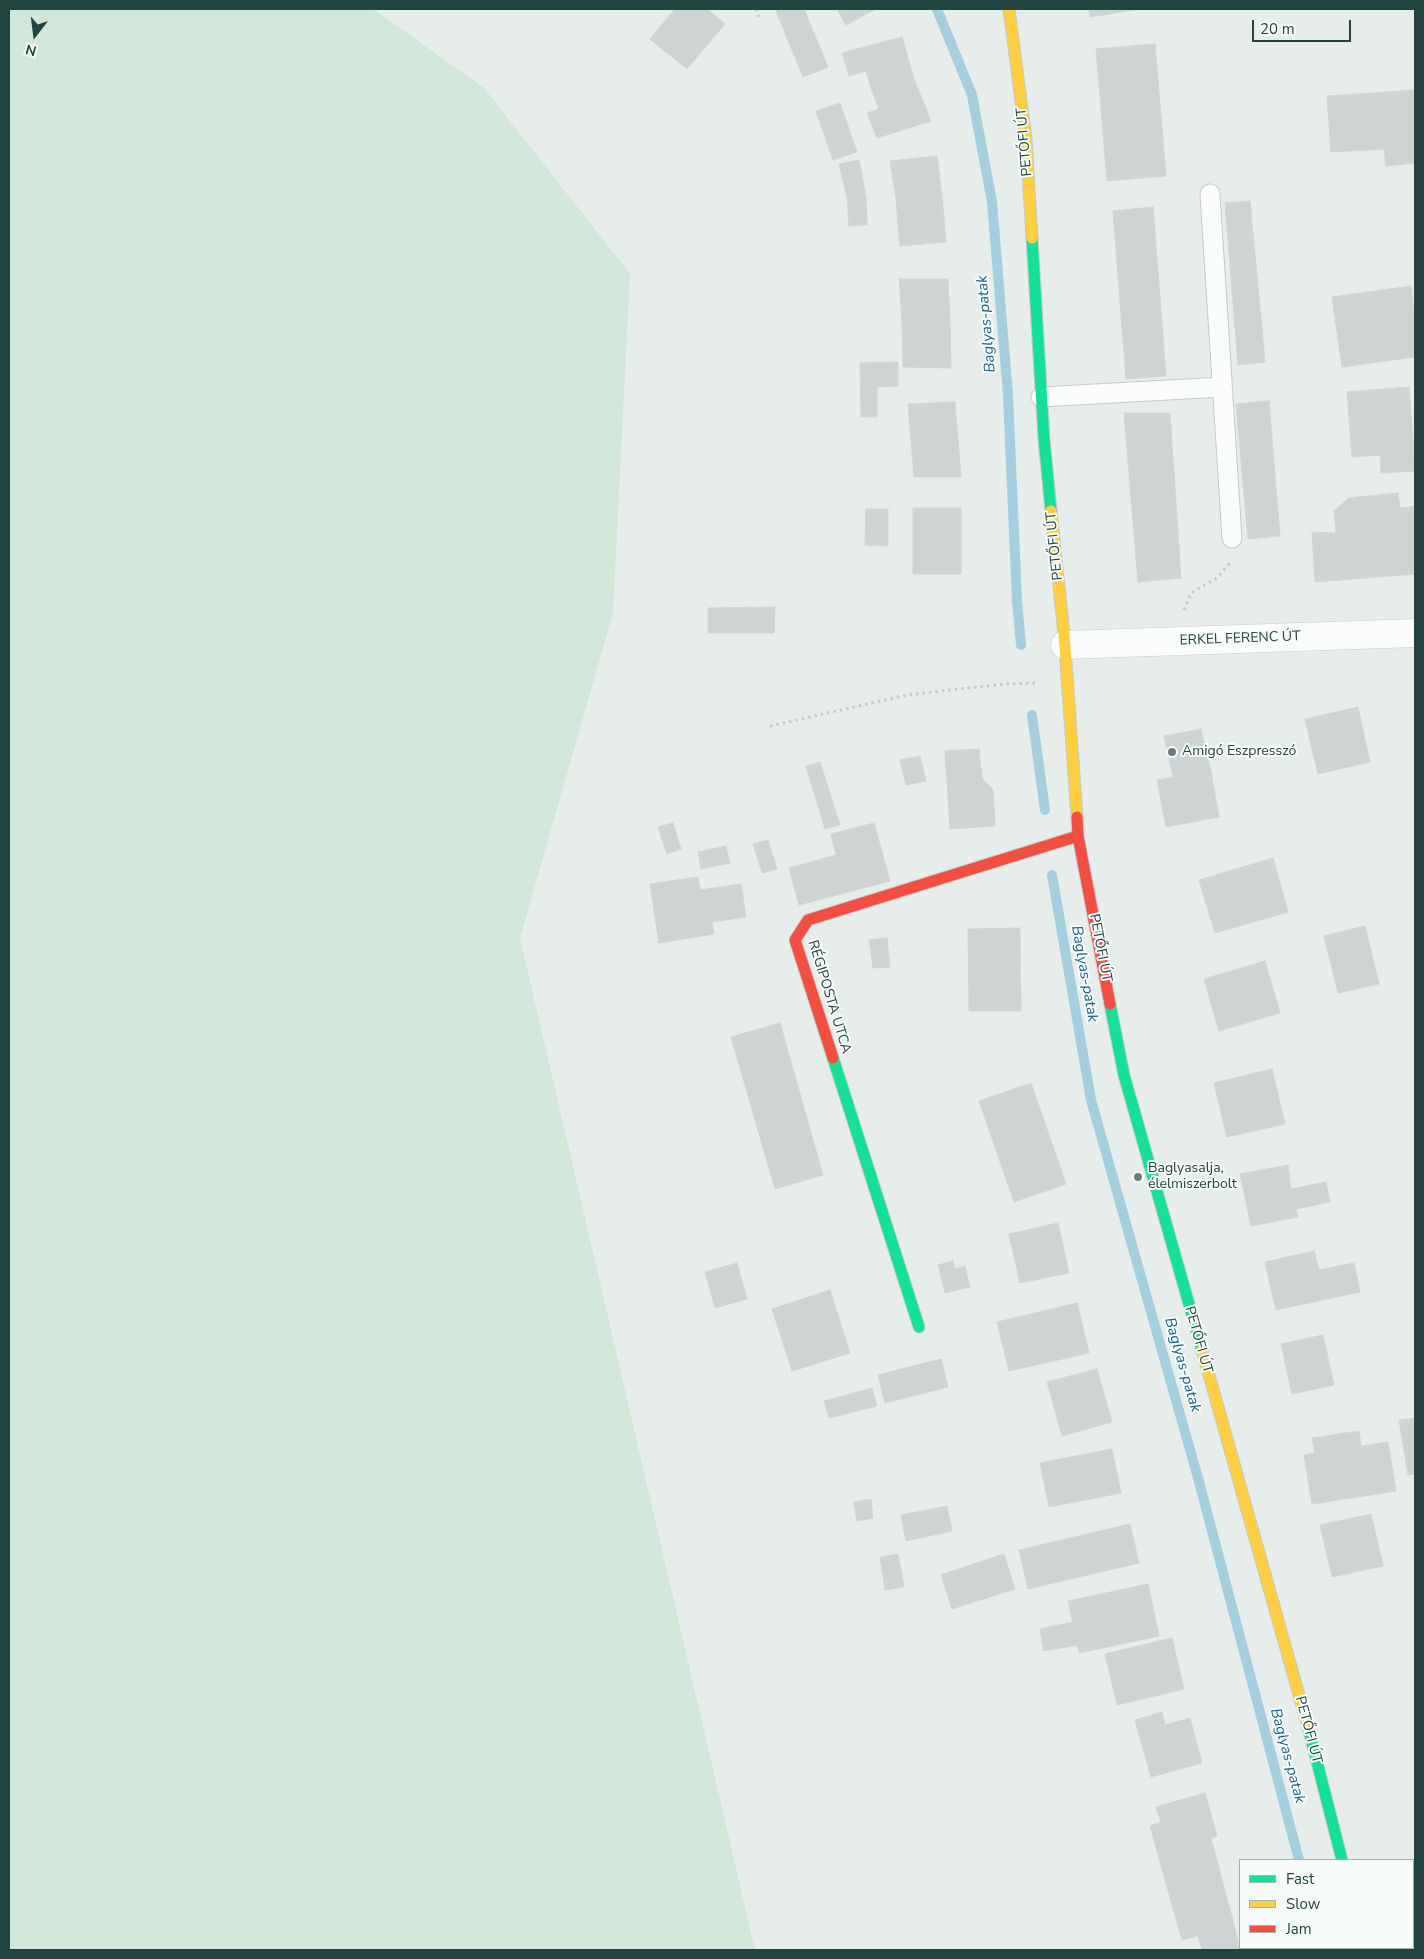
<!DOCTYPE html>
<meta charset="utf-8">
<style>
body{margin:0}
#map{position:relative;width:1424px;height:1959px;overflow:hidden;background:#e7edeb;font-family:"Nunito Sans",sans-serif}
canvas{display:block}
.frame{position:absolute;inset:0;border:10px solid #224440;pointer-events:none}
.legend{position:absolute;left:1239px;top:1859px;width:175px;height:90px;box-sizing:border-box;background:#f7fbfa;border:1px solid #a2b2b0;margin:0;padding:6px 9px;list-style:none;font-size:15px;color:#224440}
.legend li{display:flex;align-items:center;gap:10px;height:25px}
.legend b{width:25px;border:1px solid #a2b2b0}
.north{position:absolute;left:10px;top:10px;width:50px;height:50px;-webkit-text-stroke:4px #f7fbfa;paint-order:stroke;rotate:195deg;font-size:14px;font-weight:700;line-height:20px;text-align:center;color:#224440}
.north::after{content:'';display:block;margin:auto;width:18px;height:22px;background:#224440;clip-path:polygon(50% 0,100% 100%,50% 72%,0 100%)}
.scale{position:absolute;left:1252px;top:20px;width:99px;height:22px;box-sizing:border-box;border:2px solid #224440;border-top:0;padding-left:6px;font-size:15px;line-height:18px;white-space:nowrap;color:#224440;-webkit-text-stroke:4px #f7fbfa;paint-order:stroke}
</style>
<div id="map">
<canvas width="1424" height="1959"></canvas>
<div class="frame"></div>
<ul class="legend">
<li><b style="height:6px;background:#16e098"></b>Fast</li>
<li><b style="height:6px;background:#ffcf43"></b>Slow</li>
<li><b style="height:6px;background:#f24e42"></b>Jam</li>
</ul>
<div class="north">N</div>
<div class="scale">20 m</div>
</div>
<script>
const ctx = document.querySelector('canvas').getContext('2d');
ctx.lineJoin = 'round';
function fillPath(path, color) { ctx.fillStyle = color; ctx.fill(path, 'evenodd'); }
const shape = rows => new Path2D(rows.map(r => 'M' + r).join(''));
function strokePath(path, color, width, dash) { ctx.strokeStyle = color; ctx.lineWidth = width; ctx.lineCap = dash ? 'butt' : 'round'; ctx.setLineDash(dash || []); ctx.stroke(path); }
function label(font, color, halo, rows, align = 'center') {
  ctx.font = font + ' "Nunito Sans",sans-serif'; ctx.lineWidth = 4; ctx.setLineDash([]); ctx.textBaseline = 'middle'; ctx.strokeStyle = halo; ctx.fillStyle = color; for (const [text, x, y, turn = 0] of rows) {
    ctx.save(); ctx.translate(x, y); ctx.rotate((+turn || 0) * Math.PI / 180); ctx.textAlign = isNaN(turn) ? turn : align; if (halo) ctx.strokeText(text, 0, 0); ctx.fillText(text, 0, 0); ctx.restore();
  }
}
fillPath(shape([
 [9,9,373,9,484,88,630,274,613,613,520,938,755,1950,9,1950]
]), '#d0e7da');
strokePath(shape([
 [937,9,972,95,992,202,1008,395,1017,601,1021,645],
 [1032,715,1045,810],
 [1052,875,1091,1100,1198,1478,1299,1860],
 [1322,1948,1323,1950]
]), '#a5cede', 10);
const building = shape([
 [675,9,707,9,725,24,687,69,650,39,675,9],
 [782,9,804,9,828,67,803,77,776,11,782,9],
 [837,9,876,9,846,25,837,9],
 [1089,9,1140,9,1090,17,1089,9],
 [902,37,914,79,872,91,866,71,849,76,842,53,902,37],
 [1155,44,1166,176,1107,181,1096,49,1155,44],
 [914,79,931,121,877,138,867,113,879,109,872,91,914,79],
 [1415,90,1415,163,1386,166,1384,149,1331,152,1327,96,1415,90],
 [840,103,857,152,833,160,816,111,840,103],
 [937,156,942,195,896,199,890,161,937,156],
 [859,160,866,197,847,198,839,164,859,160],
 [942,195,946,242,900,246,896,199,942,195],
 [866,197,867,225,849,226,847,198,866,197],
 [1250,201,1265,362,1238,365,1225,203,1250,201],
 [1153,207,1166,376,1126,379,1113,211,1153,207],
 [899,279,948,279,950,323,902,322,899,279],
 [1411,286,1415,319,1415,357,1342,367,1332,297,1411,286],
 [902,322,950,323,951,368,903,367,902,322],
 [898,362,898,386,877,387,877,417,861,417,860,363,898,362],
 [1409,387,1415,471,1381,473,1380,455,1352,457,1347,392,1409,387],
 [1269,401,1280,536,1248,539,1236,404,1269,401],
 [955,402,961,477,914,477,908,404,955,402],
 [1124,413,1170,413,1181,578,1138,582,1124,413],
 [1398,493,1400,508,1415,506,1415,574,1315,582,1312,532,1336,533,1334,511,1349,498,1398,493],
 [913,508,961,508,961,574,913,574,913,508],
 [866,509,888,509,888,546,865,545,866,509],
 [775,607,774,633,708,633,708,608,775,607],
 [1358,707,1370,762,1318,774,1305,719,1358,707],
 [1201,729,1211,771,1173,777,1164,736,1201,729],
 [979,749,982,778,993,790,995,826,950,829,945,751,979,749],
 [920,756,926,781,906,785,900,760,920,756],
 [820,762,840,825,825,829,806,766,820,762],
 [1211,771,1219,817,1166,827,1157,780,1211,771],
 [673,823,681,849,667,854,658,827,673,823],
 [874,823,890,881,799,905,789,868,836,855,831,834,874,823],
 [768,840,777,869,762,873,753,844,768,840],
 [726,846,730,863,701,869,698,852,726,846],
 [1273,858,1288,912,1215,933,1199,880,1273,858],
 [698,877,700,890,741,884,746,917,712,922,714,934,659,943,650,884,698,877],
 [1365,926,1379,984,1338,993,1324,936,1365,926],
 [1020,928,1021,1011,969,1011,968,929,1020,928],
 [887,938,890,967,873,968,869,940,887,938],
 [1265,961,1280,1013,1219,1031,1204,979,1265,961],
 [780,1023,823,1175,775,1189,731,1037,780,1023],
 [1272,1069,1285,1124,1227,1137,1214,1083,1272,1069],
 [1031,1083,1066,1184,1014,1202,979,1101,1031,1083],
 [1288,1165,1291,1189,1298,1217,1251,1226,1240,1174,1288,1165],
 [1326,1182,1330,1202,1296,1209,1291,1189,1326,1182],
 [1058,1223,1069,1273,1020,1283,1009,1234,1058,1223],
 [1314,1251,1319,1270,1354,1263,1360,1292,1276,1310,1265,1262,1314,1251],
 [953,1261,955,1269,965,1266,970,1287,945,1293,938,1265,953,1261],
 [737,1263,747,1299,715,1308,705,1272,737,1263],
 [830,1290,850,1353,792,1371,772,1309,830,1290],
 [1077,1303,1089,1353,1009,1371,997,1322,1077,1303],
 [1323,1335,1334,1385,1292,1394,1281,1344,1323,1335],
 [941,1359,948,1387,885,1403,878,1375,941,1359],
 [1097,1369,1112,1422,1062,1436,1047,1382,1097,1369],
 [872,1388,877,1406,829,1418,824,1401,872,1388],
 [1415,1418,1415,1474,1408,1475,1399,1420,1415,1418],
 [1359,1431,1361,1446,1388,1442,1396,1491,1312,1504,1304,1455,1315,1453,1312,1438,1359,1431],
 [1112,1449,1121,1493,1049,1507,1040,1463,1112,1449],
 [871,1499,873,1518,857,1521,854,1502,871,1499],
 [947,1506,952,1531,906,1541,901,1515,947,1506],
 [1371,1514,1383,1566,1332,1577,1320,1525,1371,1514],
 [1130,1524,1139,1563,1028,1589,1019,1550,1130,1524],
 [898,1554,904,1587,885,1590,880,1557,898,1554],
 [1004,1554,1015,1589,952,1609,941,1575,1004,1554],
 [1148,1584,1159,1636,1079,1653,1068,1601,1148,1584],
 [1073,1622,1077,1645,1044,1651,1040,1629,1073,1622],
 [1172,1638,1184,1689,1117,1705,1105,1654,1172,1638],
 [1162,1712,1165,1725,1190,1718,1202,1763,1151,1777,1135,1720,1162,1712],
 [1205,1793,1217,1836,1211,1838,1220,1872,1167,1887,1150,1826,1161,1822,1156,1807,1205,1793],
 [1220,1872,1240,1948,1242,1950,1202,1950,1198,1936,1182,1940,1167,1887,1220,1872],
 [1415,1877,1415,1916,1413,1917,1413,1878,1415,1877]
]);
fillPath(building, '#ced4d3');
strokePath(building, '#d0d6d4', 1);
const lane = shape([
 [1210,194,1232,538],
 [1041,397,1222,387]
]);
const street = shape([
 [1065,645,1415,633],
 [1364,1948,1365,1950]
]);
const fast = shape([
 [1032,238,1044,439,1051,511],
 [1110,1004,1124,1075,1202,1350],
 [833,1058,919,1327],
 [1308,1727,1342,1860]
]);
const slow = shape([
 [1009,9,1026,139,1032,238],
 [1051,511,1064,634,1077,817],
 [1202,1350,1308,1727]
]);
const jam = shape([
 [1077,817,1078,836,1110,1004],
 [833,1058,795,940,808,920,1078,836]
]);
strokePath(lane, '#c4cac8', 21);
strokePath(street, '#c4cac8', 29);
strokePath(fast, '#c2cbc9', 13);
strokePath(slow, '#c2cbc9', 13);
strokePath(jam, '#c2cbc9', 13);
strokePath(shape([
 [756,9,759,17],
 [1184,610,1191,593,1217,578,1230,563],
 [770,726,907,695,1004,684,1037,683]
]), '#c2cccb', 3, [2.5, 4]);
strokePath(lane, '#fbfcfc', 19);
strokePath(street, '#fbfcfc', 28);
strokePath(fast, '#16e098', 11);
strokePath(slow, '#ffcf43', 11);
strokePath(jam, '#f24e42', 11);
for (const [x, y, r, color] of [
 [1172,752,5,"#677f7c"],
 [1138,1177,5,"#677f7c"]
]) { const dot = new Path2D(); dot.arc(x, y, r, 0, 2 * Math.PI); ctx.fillStyle = color; ctx.fill(dot); strokePath(dot, '#f7fbfa', 2); }
label('14px', '#224440', '#f7fbfa', [
 ["PETŐFI ÚT",1025,142,-95],
 ["PETŐFI ÚT",1055,546,-96],
 ["ERKEL FERENC ÚT",1240,639,-2],
 ["PETŐFI ÚT",1100,948,79],
 ["RÉGIPOSTA UTCA",829,997,73],
 ["PETŐFI ÚT",1198,1340,74],
 ["PETŐFI ÚT",1308,1730,75]
]);
label('14px', '#224440', '#f7fbfa', [
 ["Amigó Eszpresszó",1182,752],
 ["Baglyasalja,",1148,1169],
 ["élelmiszerbolt",1148,1185]
], 'left');
label('italic 15px', '#166186', '#f7fbfa', [
 ["Baglyas-patak",987,324,-95],
 ["Baglyas-patak",1084,974,80],
 ["Baglyas-patak",1182,1365,74],
 ["Baglyas-patak",1287,1756,75]
]);
</script>
